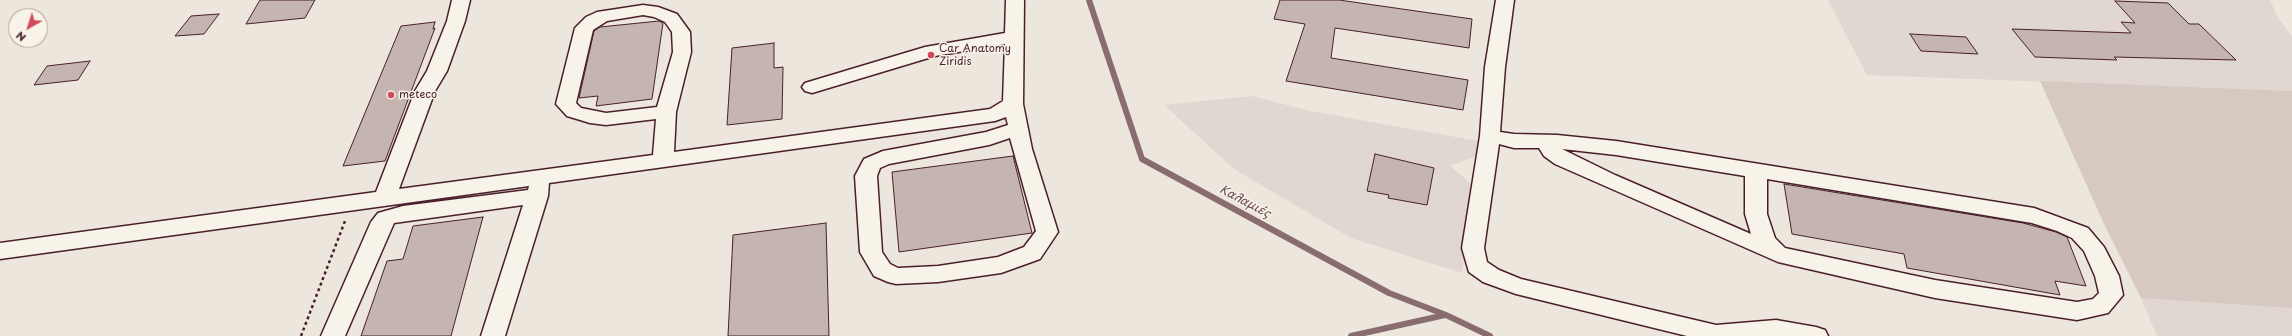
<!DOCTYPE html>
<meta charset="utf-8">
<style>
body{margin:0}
#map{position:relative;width:2292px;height:336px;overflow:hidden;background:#ece6dd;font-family:"Playpen Sans",sans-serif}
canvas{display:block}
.north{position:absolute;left:8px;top:8px;width:40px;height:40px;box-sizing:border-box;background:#f7f3e8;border:1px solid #b29e9c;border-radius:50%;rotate:219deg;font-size:11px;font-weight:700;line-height:16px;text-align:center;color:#4a1f2b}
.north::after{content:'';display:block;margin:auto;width:14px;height:18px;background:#d1495b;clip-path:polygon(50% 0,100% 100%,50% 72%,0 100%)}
</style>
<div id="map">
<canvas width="2292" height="336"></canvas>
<div class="north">N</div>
</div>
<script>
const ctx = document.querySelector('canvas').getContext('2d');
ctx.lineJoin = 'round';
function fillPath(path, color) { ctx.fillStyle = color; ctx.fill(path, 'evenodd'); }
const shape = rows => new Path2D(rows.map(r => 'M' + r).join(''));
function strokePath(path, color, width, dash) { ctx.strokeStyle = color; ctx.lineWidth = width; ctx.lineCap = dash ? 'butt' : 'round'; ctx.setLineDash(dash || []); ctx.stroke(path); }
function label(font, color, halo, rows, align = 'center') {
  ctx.font = font + ' "Playpen Sans",sans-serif'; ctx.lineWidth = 3; ctx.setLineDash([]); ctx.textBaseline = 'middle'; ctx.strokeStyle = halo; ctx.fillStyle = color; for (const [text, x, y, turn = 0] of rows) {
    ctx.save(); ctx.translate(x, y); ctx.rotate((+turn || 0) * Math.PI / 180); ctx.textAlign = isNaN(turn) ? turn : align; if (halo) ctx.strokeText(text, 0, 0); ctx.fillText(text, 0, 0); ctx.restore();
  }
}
fillPath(shape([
 [1828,0,2270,0,2278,18,2292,36,2292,91,1867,75],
 [1252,96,1310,111,1478,141,1477,156,1450,166,1475,187,1462,273,1351,238,1234,169,1164,105],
 [2141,298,2292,307,2292,336,2157,336]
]), '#e0d7d0');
fillPath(shape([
 [2040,81,2292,91,2292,308,2141,298,2105,226]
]), '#d5c9c2');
strokePath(shape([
 [1089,0,1142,159,1389,293,1446,315,1490,336],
 [1351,336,1445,315]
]), '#896c6f', 6);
const building = shape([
 [260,0,315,0,305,18,246,24,260,0],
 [1280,0,1339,0,1472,19,1469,48,1335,28,1331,58,1468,80,1463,110,1286,81,1305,24,1274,19,1280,0],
 [2115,1,2168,3,2189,24,2199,24,2236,60,2114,57,2117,60,2035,57,2012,29,2131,33,2121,22,2135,23,2115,1],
 [219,14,204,34,175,36,191,16,219,14],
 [659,21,663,23,652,99,596,106,598,96,579,98,594,31,600,27,659,21],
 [435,22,433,29,435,28,385,161,343,166,401,26,435,22],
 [1910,34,1966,37,1978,54,1921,51,1910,34],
 [774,43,774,68,783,67,782,119,727,125,732,48,774,43],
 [90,61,78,80,34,85,47,66,90,61],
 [1375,154,1434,168,1427,205,1388,198,1389,195,1367,191,1375,154],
 [1013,156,1032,233,899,252,892,172,1013,156],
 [1784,184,2023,223,2056,232,2067,237,2086,286,2055,281,2060,295,1907,268,1904,254,1792,234,1784,184],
 [483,217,451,336,361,336,387,261,403,259,413,226,483,217],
 [826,223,829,336,728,336,733,235,826,223]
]);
fillPath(building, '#c4b5b0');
strokePath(building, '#4a1f2b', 1);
const minor = shape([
 [452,0,470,0,465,21,447,71,435,91,399,189,653,155,656,119,606,125,590,123,567,116,556,104,575,28,586,17,597,12,643,5,658,7,677,14,690,32,691,52,676,112,674,152,990,109,1003,101,1005,44,935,56,812,93,805,91,802,87,805,83,925,47,1005,33,1006,0,1024,0,1023,104,1032,149,1058,232,1040,259,1001,273,938,282,896,284,888,282,874,276,860,252,855,176,864,159,883,151,986,132,1008,125,1006,117,995,121,549,183,548,196,505,336,481,336,523,205,394,223,345,336,321,336,371,222,378,213,403,206,528,190,529,186,0,259,0,243,376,192,415,91,427,71,447,21,452,0],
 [643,15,654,17,665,22,672,32,673,52,657,107,606,113,581,108,576,103,593,30,607,21,643,15],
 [1010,138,1036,231,1024,247,998,257,938,266,898,268,890,264,882,252,877,176,880,168,889,164,989,145,1010,138],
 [1496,0,1514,0,1505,67,1500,132,1514,134,1557,135,1616,141,2034,208,2088,228,2104,247,2119,276,2123,295,2108,313,2077,320,1935,298,1778,262,1555,164,1544,156,1539,148,1514,148,1499,144,1484,248,1487,262,1499,270,1521,279,1716,325,1776,320,1816,327,1825,330,1828,336,1687,336,1516,294,1483,282,1469,272,1462,248,1480,136,1485,67,1496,0],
 [1562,149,1616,155,1745,176,1745,214,1751,234,1615,175,1562,149],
 [1767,179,2032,223,2057,231,2072,238,2084,251,2095,276,2099,293,2093,299,2077,302,1935,280,1785,248,1775,238,1767,214,1767,179]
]);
strokePath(minor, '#4a1f2b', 3);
strokePath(shape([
 [301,336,345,221]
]), '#4a1f2b', 2.5, [3, 3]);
fillPath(minor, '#f7f3e8');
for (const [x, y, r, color] of [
 [931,55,4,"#d1495b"],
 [391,95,4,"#d1495b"]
]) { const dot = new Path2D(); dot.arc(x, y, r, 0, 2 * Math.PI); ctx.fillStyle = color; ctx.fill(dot); strokePath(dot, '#f7f3e8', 1.5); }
label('11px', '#4a1f2b', '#f7f3e8', [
 ["Car Anatomy",939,49],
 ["Ziridis",939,62],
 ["meteco",399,95]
], 'left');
label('italic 12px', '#6f4c53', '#f7f3e8', [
 ["Καλαμιές",1245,202,28]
]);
</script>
